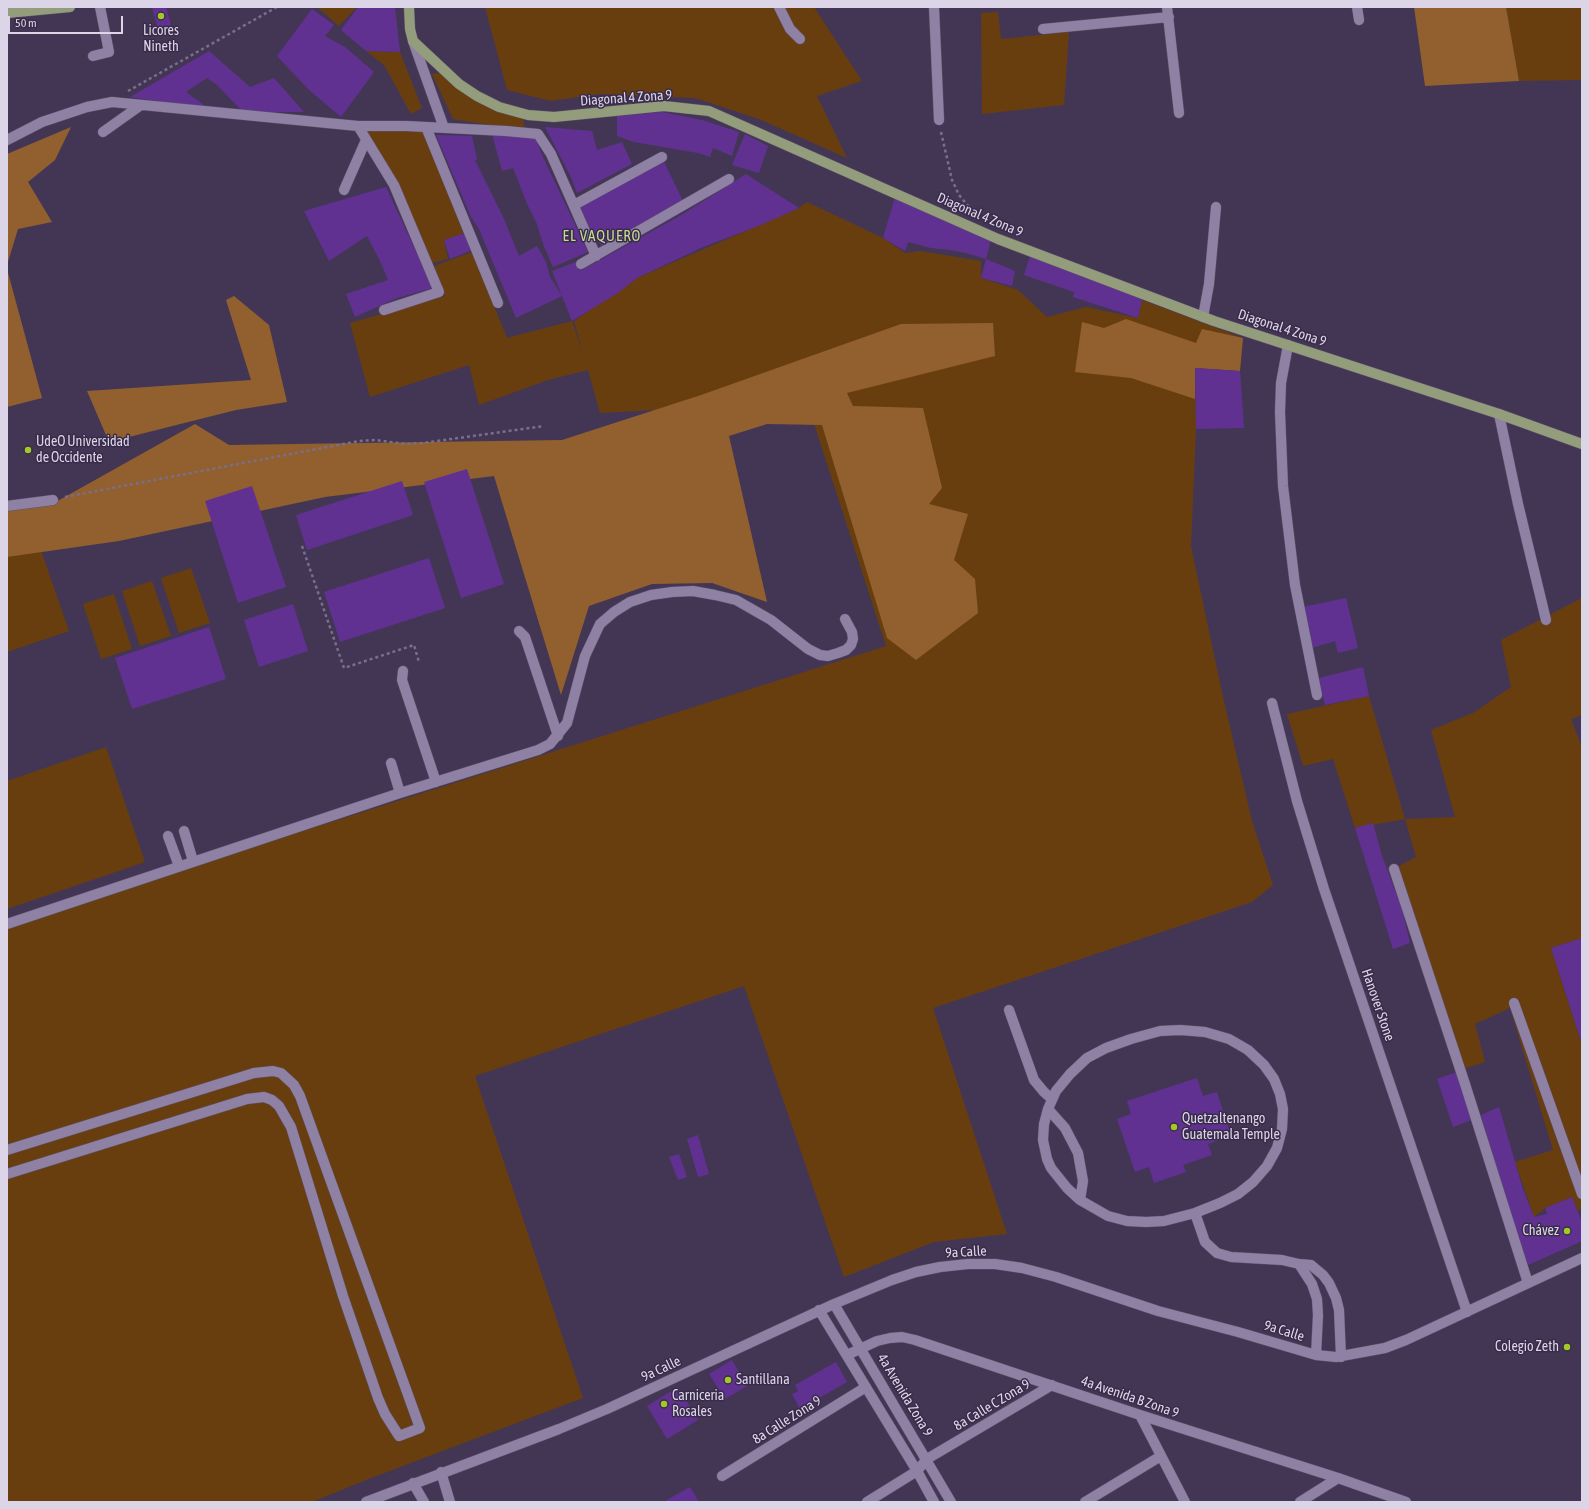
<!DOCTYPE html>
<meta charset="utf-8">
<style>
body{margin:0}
#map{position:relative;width:1589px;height:1509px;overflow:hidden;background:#433655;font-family:"Asap Condensed",sans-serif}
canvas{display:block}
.frame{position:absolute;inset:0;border:8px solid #dcd5e8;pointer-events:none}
.scale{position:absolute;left:8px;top:16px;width:115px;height:18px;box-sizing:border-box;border:2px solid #dcd5e8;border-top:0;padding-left:5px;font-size:12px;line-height:14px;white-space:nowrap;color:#dcd5e8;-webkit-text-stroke:3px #392c4a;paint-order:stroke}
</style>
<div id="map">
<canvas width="1589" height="1509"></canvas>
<div class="frame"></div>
<div class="scale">50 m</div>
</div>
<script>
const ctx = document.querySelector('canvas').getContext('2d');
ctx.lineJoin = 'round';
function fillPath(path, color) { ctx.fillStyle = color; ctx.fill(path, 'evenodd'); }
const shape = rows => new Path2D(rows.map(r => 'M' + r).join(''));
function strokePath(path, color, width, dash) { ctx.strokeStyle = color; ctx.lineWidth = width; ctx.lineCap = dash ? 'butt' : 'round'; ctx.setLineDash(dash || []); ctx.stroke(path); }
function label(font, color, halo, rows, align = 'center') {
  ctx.font = font + ' "Asap Condensed",sans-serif'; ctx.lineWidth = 3; ctx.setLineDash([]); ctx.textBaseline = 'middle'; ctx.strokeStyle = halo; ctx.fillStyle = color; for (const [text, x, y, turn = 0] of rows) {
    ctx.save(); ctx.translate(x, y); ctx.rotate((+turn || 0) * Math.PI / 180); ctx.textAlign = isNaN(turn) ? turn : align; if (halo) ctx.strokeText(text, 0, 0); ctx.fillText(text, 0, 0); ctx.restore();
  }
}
fillPath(shape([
 [317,7,357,7,339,26],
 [485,7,814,7,862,81,817,96,847,158,759,119,695,98,599,94,551,101,507,90],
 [1506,7,1582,7,1582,80,1519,81],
 [998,12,1001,39,1069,32,1064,105,982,114,981,13],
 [366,51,400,52,422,108,411,114,384,65],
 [440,73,475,100,523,119,525,131,453,119,432,74],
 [365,131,424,131,465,233,444,240,448,259,432,263],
 [807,202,883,238,905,253,920,251,981,261,981,278,1018,290,1047,317,1086,307,1138,318,1142,300,1243,338,1240,371,1195,368,1196,429,1191,546,1223,697,1252,821,1273,885,1252,902,933,1008,1007,1234,934,1242,844,1277,744,986,475,1076,583,1398,371,1478,312,1502,7,1502,7,925,886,646,807,402,600,413,588,370,548,380,479,405,469,365,370,397,350,323,445,296,434,266,472,252,507,338,572,321,583,353,574,321,637,278,799,208],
 [29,516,69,631,7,652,7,523],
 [191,568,210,623,179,633,161,578],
 [152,581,171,636,140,646,122,591],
 [114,594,132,649,101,659,83,604],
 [1582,598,1582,715,1571,719,1582,748,1582,938,1551,948,1582,1045,1582,1208,1578,1211,1572,1197,1545,1208,1534,1217,1515,1162,1553,1150,1510,1008,1475,1024,1485,1062,1460,1070,1394,869,1416,857,1405,819,1355,828,1333,759,1303,766,1287,714,1369,696,1405,819,1455,817,1431,730,1473,713,1511,687,1501,640],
 [106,747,145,862,7,909,7,781]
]), '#693e0f');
fillPath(shape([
 [1414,7,1506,7,1519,81,1425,86],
 [71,127,55,160,28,182,52,222,18,229,7,265,7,154],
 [7,269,42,398,7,407],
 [234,296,269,325,287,402,236,410,109,442,87,391,251,380,226,300],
 [1126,319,1196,343,1202,329,1243,338,1240,371,1195,368,1195,399,1131,378,1075,372,1082,322,1104,328],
 [993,323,995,356,847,393,853,406,923,408,942,488,929,504,968,514,954,560,975,579,978,613,916,660,887,638,822,425,767,424,729,436,767,602,712,583,652,584,589,606,561,695,494,476,325,497,119,541,7,557,7,510,54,503,195,424,229,445,562,440,701,395,901,324]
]), '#92602e');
fillPath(shape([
 [152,7,166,7,171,25,158,29],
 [358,7,395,7,400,52,366,51,341,30],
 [312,9,334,25,325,36,345,47,374,72,341,117,308,89,277,56],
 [209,51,250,87,274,78,304,112,270,112,241,110,217,85,207,78,186,92,204,105,184,105,130,97],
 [662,112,702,120,739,132,732,156,713,148,710,157,698,153,634,142,617,136,617,116],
 [545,127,592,131,597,150,622,142,632,164,577,193,571,177],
 [492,134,536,139,542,155,588,252,553,267,543,244,537,224,528,206,513,168,502,171],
 [745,134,768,146,759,173,732,165],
 [436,135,472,136,477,160,475,160,504,219,519,256,537,246,546,262,550,277,562,296,516,318,479,229,471,217],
 [664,162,683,201,601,246,589,227,580,206],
 [746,174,799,208,761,225,703,247,637,278,618,293,572,321,552,271,576,262,582,270,683,214],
 [386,187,433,288,397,298,355,317,346,294,388,280,380,261,367,236,329,261,304,211],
 [895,197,991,239,986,259,966,253,950,250,931,248,908,242,905,251,883,238],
 [465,233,472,250,450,259,444,240],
 [1030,256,1125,291,1142,300,1138,318,1073,297,1074,292,1024,275],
 [986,259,1015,271,1012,286,981,278],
 [1195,368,1240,371,1244,428,1196,429],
 [467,469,504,584,461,598,424,482],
 [402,481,413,515,307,550,296,515],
 [252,486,286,587,238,603,205,501],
 [429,558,445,608,340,642,324,592],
 [1346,598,1358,648,1338,653,1335,641,1312,648,1310,633,1303,607],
 [293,604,308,651,259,667,244,620],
 [209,627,226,679,132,709,115,658],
 [1363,667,1369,696,1325,705,1319,678],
 [1373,823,1382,856,1401,906,1410,943,1393,949,1355,828],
 [1582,938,1582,1044,1551,948],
 [1457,1072,1474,1119,1453,1127,1437,1079],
 [1197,1078,1203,1096,1217,1092,1231,1136,1208,1144,1212,1155,1183,1165,1186,1172,1154,1183,1149,1167,1135,1172,1117,1119,1131,1114,1127,1101],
 [1499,1107,1523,1189,1534,1217,1547,1214,1545,1208,1572,1197,1582,1222,1582,1241,1528,1265,1504,1197,1481,1115],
 [698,1135,709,1174,698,1177,687,1139],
 [679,1154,687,1177,678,1180,669,1157],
 [732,1360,747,1386,725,1399,709,1374],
 [836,1362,847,1382,800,1409,792,1394,798,1391,795,1385],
 [678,1387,698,1420,667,1439,647,1406],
 [690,1487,699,1502,663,1502]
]), '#613192');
const minor = shape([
 [779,7,790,29,800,39],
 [934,7,939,120],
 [1167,7,1179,113],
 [1357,7,1359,20],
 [1043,29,1169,17],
 [413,41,444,128],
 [93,56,109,52,100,7],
 [358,126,394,185,439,292,384,310],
 [426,127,498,303],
 [103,132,141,105],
 [7,140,42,122,87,107,112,102,358,126,406,126,506,131,538,134,551,154,596,256],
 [344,190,366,140],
 [574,205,662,157],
 [581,264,729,179],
 [1203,317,1209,284,1216,207],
 [1288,345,1281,383,1280,412,1283,486,1295,585,1317,695],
 [1499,414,1518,504,1546,620],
 [7,506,53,500],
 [519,631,525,637,558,736],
 [403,671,402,680,436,782],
 [1272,703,1297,801,1324,889,1467,1312],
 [391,763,400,793],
 [184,831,193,861],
 [168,836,179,866],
 [1394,869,1465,1084,1528,1283],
 [7,924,400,793,538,750,550,744,567,723,585,656,600,624,614,612,630,602,651,595,672,592,693,591,715,595,736,600,771,620,808,649,820,655,828,656,838,653,846,650,851,645,853,639,852,632,845,619],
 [1514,1003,1582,1194],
 [1009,1010,1034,1080,1044,1092,1052,1099],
 [1180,1030,1205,1032,1229,1039,1248,1050,1264,1065,1274,1079,1280,1094,1283,1109,1282,1129,1277,1148,1267,1166,1253,1182,1238,1194,1220,1203,1195,1213,1164,1221,1146,1222,1127,1221,1108,1216,1080,1200,1067,1188,1051,1168,1047,1159,1043,1140,1044,1124,1048,1109,1056,1091,1070,1074,1087,1058,1106,1048,1131,1039,1160,1031,1180,1030],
 [1048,1109,1065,1128,1078,1153,1083,1181,1080,1200],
 [7,1150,254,1073,273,1071,281,1073,294,1085,300,1096,420,1428,399,1436,385,1414,378,1398,343,1296,291,1127,279,1106,272,1100,264,1097,247,1099,7,1174],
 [1195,1213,1205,1242,1217,1253,1231,1257,1282,1260,1299,1264,1311,1265,1323,1275,1329,1283,1336,1298,1339,1310,1341,1357],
 [1299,1264,1312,1284,1317,1299,1318,1315,1316,1355],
 [834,1304,951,1502],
 [819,1310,917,1471,934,1502],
 [847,1355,877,1341,890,1338,902,1337,915,1340,1140,1415,1338,1478,1406,1502],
 [1140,1415,1185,1502],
 [441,1472,450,1502],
 [722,1476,866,1387],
 [413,1483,424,1502],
 [366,1502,559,1429,607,1409,834,1304,892,1280,916,1272,940,1267,968,1264,995,1264,1022,1268,1056,1277,1158,1311,1238,1332,1316,1355,1336,1357,1385,1348,1406,1340,1582,1258],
 [867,1502,917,1471,927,1459,1052,1385],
 [1085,1502,1161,1456],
 [1300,1502,1338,1478]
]);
const major = shape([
 [409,7,410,29,413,41,459,84,477,96,499,107,528,115,554,117,664,106,709,111,998,239,1214,321,1499,414,1582,444],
 [7,13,70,7]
]);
strokePath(minor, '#5c516b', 11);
strokePath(major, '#5c516b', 11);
strokePath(shape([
 [128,91,277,7],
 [941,132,952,180,959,195,975,214],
 [65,497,359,441,375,440,406,444,423,443,544,426],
 [302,546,344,668,414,645,419,662]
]), '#7a6f8a', 2.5, [3, 3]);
strokePath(minor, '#8f81a4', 10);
strokePath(major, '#949d7b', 10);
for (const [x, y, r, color] of [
 [161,16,4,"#a2c928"],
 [28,450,4,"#a2c928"],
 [1174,1127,4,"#a2c928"],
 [1567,1231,4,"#a2c928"],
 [1567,1347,4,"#a2c928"],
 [728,1380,4,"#a2c928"],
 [664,1404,4,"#a2c928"]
]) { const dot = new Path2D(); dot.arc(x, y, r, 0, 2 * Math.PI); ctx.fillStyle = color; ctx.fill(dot); strokePath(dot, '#392c4a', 1.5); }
label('14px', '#dcd5e8', '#392c4a', [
 ["Licores",161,31,"center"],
 ["Nineth",161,47,"center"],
 ["UdeO Universidad",36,442],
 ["de Occidente",36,458],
 ["Quetzaltenango",1182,1119],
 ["Guatemala Temple",1182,1135],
 ["Chávez",1559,1231,"right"],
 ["Colegio Zeth",1559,1347,"right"],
 ["Santillana",736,1380],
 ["Carniceria",672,1396],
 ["Rosales",672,1412]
], 'left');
label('14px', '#dcd5e8', '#392c4a', [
 ["Diagonal 4 Zona 9",626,98,-4],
 ["Diagonal 4 Zona 9",980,215,23],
 ["Diagonal 4 Zona 9",1282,328,18],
 ["Hanover Stone",1378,1005,71],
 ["9a Calle",966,1252,-3],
 ["9a Calle",1284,1331,17],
 ["9a Calle",661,1369,-25],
 ["4a Avenida Zona 9",905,1395,59],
 ["4a Avenida B Zona 9",1130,1397,19],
 ["8a Calle C Zona 9",992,1405,-31],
 ["8a Calle Zona 9",787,1420,-32]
]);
ctx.letterSpacing = '1px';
label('15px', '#c4db92', '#392c4a', [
 ["EL VAQUERO",602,236]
]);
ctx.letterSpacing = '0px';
</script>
